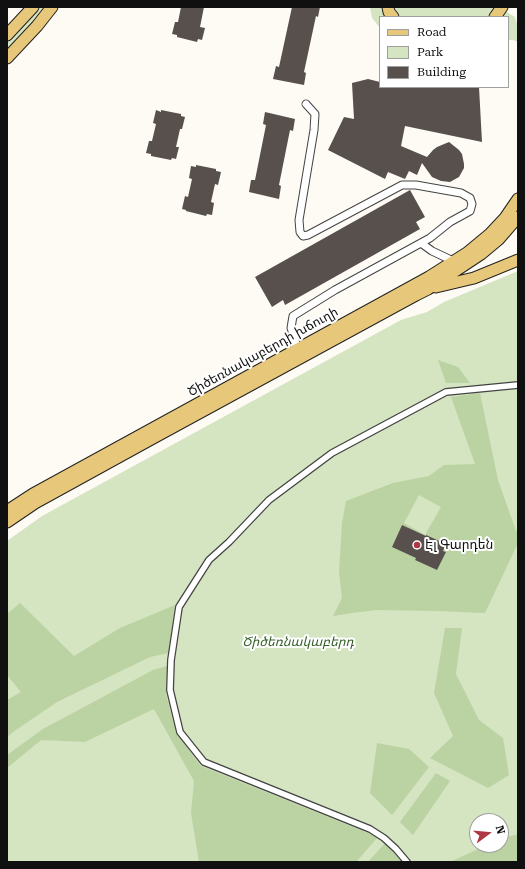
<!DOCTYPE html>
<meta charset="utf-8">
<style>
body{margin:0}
#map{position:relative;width:525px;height:869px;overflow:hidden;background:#fdfbf4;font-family:"Roboto Serif",serif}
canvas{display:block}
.frame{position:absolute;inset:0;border:8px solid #101010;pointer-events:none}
.legend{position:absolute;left:379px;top:16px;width:130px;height:72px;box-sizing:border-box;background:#fff;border:1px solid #9f9f9f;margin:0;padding:5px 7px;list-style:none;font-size:12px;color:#101010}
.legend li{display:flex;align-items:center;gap:8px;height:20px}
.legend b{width:20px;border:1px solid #9f9f9f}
.north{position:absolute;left:469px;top:813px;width:40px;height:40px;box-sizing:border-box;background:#fff;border:1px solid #9f9f9f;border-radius:50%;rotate:74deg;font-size:11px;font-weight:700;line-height:16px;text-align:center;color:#101010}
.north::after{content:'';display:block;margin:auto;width:14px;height:18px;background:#ae3944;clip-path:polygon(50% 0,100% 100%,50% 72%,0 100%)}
</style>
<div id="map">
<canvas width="525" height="869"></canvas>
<div class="frame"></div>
<ul class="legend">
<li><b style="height:5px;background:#e7c77a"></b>Road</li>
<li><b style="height:11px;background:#d5e4c1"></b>Park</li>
<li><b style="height:11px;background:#57504d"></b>Building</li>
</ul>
<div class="north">N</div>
</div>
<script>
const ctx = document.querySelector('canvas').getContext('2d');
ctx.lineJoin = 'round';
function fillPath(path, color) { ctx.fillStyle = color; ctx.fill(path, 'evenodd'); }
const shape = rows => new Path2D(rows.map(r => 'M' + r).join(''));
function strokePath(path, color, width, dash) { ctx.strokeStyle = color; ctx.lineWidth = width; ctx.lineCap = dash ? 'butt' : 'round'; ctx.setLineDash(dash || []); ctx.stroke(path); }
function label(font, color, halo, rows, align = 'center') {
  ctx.font = font + ' "Roboto Serif","Noto Sans Armenian",serif'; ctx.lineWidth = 4; ctx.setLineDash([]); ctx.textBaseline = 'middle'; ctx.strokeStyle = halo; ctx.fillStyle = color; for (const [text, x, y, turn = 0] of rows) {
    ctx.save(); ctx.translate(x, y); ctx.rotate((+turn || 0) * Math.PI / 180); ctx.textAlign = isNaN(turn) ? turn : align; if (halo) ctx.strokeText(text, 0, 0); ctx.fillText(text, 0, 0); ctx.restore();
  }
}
fillPath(shape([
 [37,7,45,7,33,24,7,52,7,42,28,19],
 [370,7,382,7,387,17,380,17,380,28,372,18],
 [394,7,495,7,488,17,400,17,396,11],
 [505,11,515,17,518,27,518,42,513,40,508,40,508,17,502,17],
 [518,271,518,862,7,862,7,541,42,516,401,320,427,312,444,302],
 [477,821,501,821,501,845,477,845]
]), '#d5e4c1');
fillPath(shape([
 [438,360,458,367,470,383,446,383],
 [480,393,498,480,516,531,518,530,518,543,485,613,436,611,377,610,352,613,333,616,342,598,339,572,342,523,346,501,393,483,429,476,444,465,475,464,451,397],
 [419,495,441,507,425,535,404,523],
 [402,525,425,536,407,554,392,546],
 [426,536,446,544,443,551,445,552,437,570,415,560],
 [20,603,74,656,120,628,175,605,169,653,150,657,57,702,13,732,7,737,7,700,21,692,7,675,7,614],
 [445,628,462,628,456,674,479,720,503,738,509,775,488,788,430,758,453,736,434,693],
 [167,666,166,694,176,733,201,766,368,833,377,838,356,862,199,862,191,813,194,781,154,709,85,742,41,740,7,768,7,755,43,729,153,670],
 [377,743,409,749,429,767,392,815,370,793],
 [436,773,450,781,413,835,400,822],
 [518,834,518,862,450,862,487,845,501,845,501,839],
 [385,843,400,858,402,862,368,862]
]), '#bbd3a2');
fillPath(shape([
 [181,7,204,7,200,27,205,28,202,40,198,39,197,42,177,37,177,35,172,34,175,22,178,22],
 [292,7,320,7,318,17,316,16,304,72,306,73,304,85,273,79,276,66,279,67],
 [368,79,380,82,380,87,479,87,482,142,405,126,401,146,427,157,433,150,437,147,449,142,459,150,462,154,464,164,464,168,459,177,450,182,441,181,432,177,422,163,417,175,409,171,405,179,388,172,385,179,328,150,344,117,354,119,352,83],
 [156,110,161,112,161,110,181,114,181,116,185,117,182,129,180,129,176,147,179,147,176,159,172,158,171,160,151,156,151,154,146,153,149,141,152,141,156,124,153,123],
 [265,112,295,119,293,131,290,130,279,185,281,186,279,199,249,192,251,180,255,180,266,125,263,124],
 [196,165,216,169,216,171,221,172,218,185,215,184,211,202,214,203,212,215,207,214,206,216,186,211,186,210,182,209,185,196,188,197,192,179,189,178,191,166,196,167],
 [410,190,425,217,416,222,420,229,285,305,283,300,272,307,255,277],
 [402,525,426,536,426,535,446,544,443,551,446,552,437,570,415,560,416,558,392,547]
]), '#57504d');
const pedestrian = shape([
 [407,862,396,849,384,838,370,829,204,762,180,732,170,690,171,660,179,607,209,560,229,542,269,500,332,453,446,392,518,385]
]);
const minor = shape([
 [421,243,432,251,449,259],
 [298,349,291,328,293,316,335,290,430,238,450,222,470,211,472,204,470,198,461,193,416,185,402,185,308,235,303,236,300,232,299,220,314,130,315,114,306,104]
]);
const primary = shape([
 [388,7,389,12,393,17],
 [495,17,502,7],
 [7,35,33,7],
 [7,58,37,26,52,7],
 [436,287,474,278,518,260],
 [7,511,33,494,429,277,467,253,490,234,505,218,518,199],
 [7,522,35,503,155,437,416,295,428,289,481,254,499,239,518,217]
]);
strokePath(pedestrian, '#434343', 8);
strokePath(minor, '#434343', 9);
strokePath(primary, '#212121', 13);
strokePath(pedestrian, '#fff', 5.5);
strokePath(minor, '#fff', 7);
strokePath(primary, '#e7c77a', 11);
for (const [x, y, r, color] of [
 [417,545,4,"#ae3944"]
]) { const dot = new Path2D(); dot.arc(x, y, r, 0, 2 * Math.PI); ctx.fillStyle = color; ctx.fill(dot); strokePath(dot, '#fff', 1.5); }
label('13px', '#101010', '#fff', [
 ["Ծիծեռնակաբերդի խճուղի",263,352,-29]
]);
label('13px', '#101010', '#fff', [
 ["Էլ Գարդեն",425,545]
], 'left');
label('italic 13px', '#365f28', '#fff', [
 ["Ծիծեռնակաբերդ",298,642]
]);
</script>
